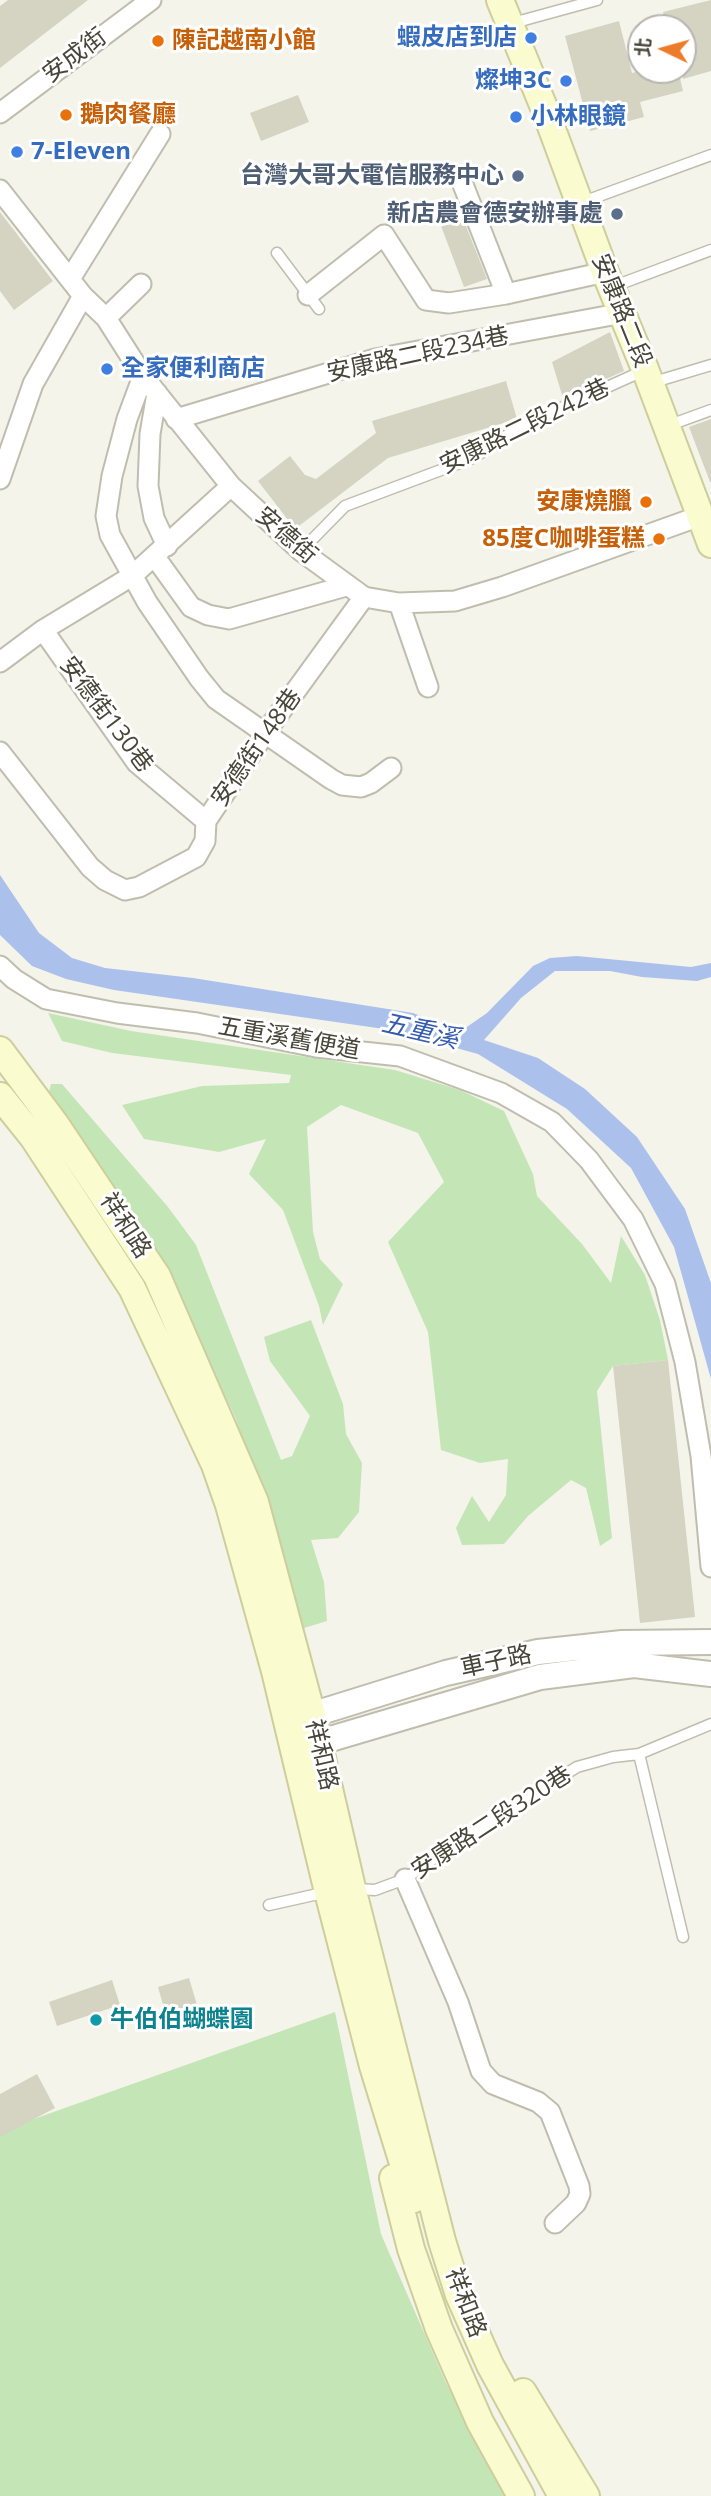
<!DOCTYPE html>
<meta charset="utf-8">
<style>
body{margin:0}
#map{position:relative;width:711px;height:2496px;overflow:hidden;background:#f4f4eb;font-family:"Open Sans","Noto Sans TC",sans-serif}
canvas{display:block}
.north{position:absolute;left:627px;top:14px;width:70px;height:70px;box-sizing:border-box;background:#fff;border:2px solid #b6b5b0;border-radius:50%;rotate:275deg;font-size:19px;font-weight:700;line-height:28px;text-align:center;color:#484639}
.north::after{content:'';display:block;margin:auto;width:24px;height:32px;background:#ed7c2a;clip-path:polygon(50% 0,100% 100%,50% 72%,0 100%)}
</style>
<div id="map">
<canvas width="711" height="2496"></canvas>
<div class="north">北</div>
</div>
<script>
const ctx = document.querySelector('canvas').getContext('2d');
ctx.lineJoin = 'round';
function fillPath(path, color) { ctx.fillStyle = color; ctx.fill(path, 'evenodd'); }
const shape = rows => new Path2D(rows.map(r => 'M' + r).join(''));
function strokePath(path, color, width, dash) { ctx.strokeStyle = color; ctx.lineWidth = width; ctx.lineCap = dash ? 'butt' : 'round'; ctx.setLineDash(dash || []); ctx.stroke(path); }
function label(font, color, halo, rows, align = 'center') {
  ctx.font = font + ' "Open Sans","Noto Sans TC",sans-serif'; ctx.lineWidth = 6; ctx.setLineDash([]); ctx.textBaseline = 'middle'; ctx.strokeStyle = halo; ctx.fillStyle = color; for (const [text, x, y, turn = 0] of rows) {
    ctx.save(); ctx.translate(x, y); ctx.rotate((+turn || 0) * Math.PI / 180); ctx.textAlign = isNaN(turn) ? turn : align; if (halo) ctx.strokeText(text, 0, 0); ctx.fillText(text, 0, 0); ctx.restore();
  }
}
fillPath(shape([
 [48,1013,131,1031,395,1070,460,1090,504,1111,533,1174,537,1196,582,1244,611,1283,621,1236,645,1275,660,1320,668,1360,613,1366,597,1391,612,1538,600,1546,586,1488,571,1480,528,1516,504,1544,462,1545,456,1528,472,1496,489,1522,506,1495,508,1459,480,1463,441,1450,428,1332,388,1242,444,1182,418,1133,341,1105,307,1127,313,1232,320,1259,343,1284,323,1325,319,1306,283,1210,249,1174,266,1139,219,1152,144,1139,122,1105,202,1086,289,1083,291,1075,112,1053,62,1041],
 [51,1084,62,1084,168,1207,196,1245,281,1460,292,1456,310,1416,270,1361,264,1337,311,1320,343,1404,346,1434,362,1463,359,1512,338,1538,311,1540,324,1582,327,1621,304,1628,262,1491,235,1417,184,1309,145,1240,49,1092],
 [335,2012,381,2234,446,2383,505,2496,0,2496,0,2131]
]), '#c4e6b6');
fillPath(shape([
 [0,875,39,933,72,958,105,968,193,978,413,1013,461,1031,487,1013,533,966,550,958,577,956,691,967,711,963,711,977,697,981,642,977,610,971,555,971,521,998,484,1040,538,1058,585,1089,637,1137,685,1209,711,1283,711,1379,674,1247,631,1168,567,1109,478,1054,391,1030,114,990,66,979,32,966,0,935]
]), '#acc0ec');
fillPath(shape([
 [8,0,88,0,0,68,0,6],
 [711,0,711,71,683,79,683,28,667,28,663,12],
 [619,21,632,73,645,70,678,70,683,91,640,102,644,117,590,131,565,36],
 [298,95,309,122,261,141,250,113],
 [456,201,487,279,464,287,435,210],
 [0,212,53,281,14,310,0,291],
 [610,332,624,371,563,398,552,362],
 [506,381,517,419,388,458,295,529,258,481,290,456,305,475,316,479,376,433,372,421],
 [711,419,711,482,710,482,689,427],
 [668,1360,695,1617,640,1623,613,1366],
 [189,1978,197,2005,166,2015,158,1987],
 [112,1980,120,2005,57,2026,49,2002],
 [37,2074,55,2108,0,2137,0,2094]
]), '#d5d3c1');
const service = shape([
 [513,23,597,0],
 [580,203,711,155],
 [277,253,319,309],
 [612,287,711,250],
 [651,383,711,365],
 [667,426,711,410],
 [301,551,345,506,473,458,521,426,645,370],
 [639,1754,683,1937],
 [356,1889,375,1890,405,1879,460,1840,577,1767,613,1757,639,1754,711,1724],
 [269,1905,327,1892]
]);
const minor = shape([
 [0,113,151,0],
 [460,177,506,294],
 [0,190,83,296,106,318,143,376,231,486,301,551,364,597,399,603,455,601,502,587,700,516],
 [70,279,160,134],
 [308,295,384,235,426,300,449,303,506,294,605,272],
 [106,318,141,284],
 [143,376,127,419,112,476,106,516,110,535,147,602,199,678,216,699,331,779,342,785,361,787,371,783,391,768],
 [157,393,150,434,148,486,154,518,167,546],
 [176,419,375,359,623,313],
 [0,479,33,384,83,296],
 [155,557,191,607,208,615,229,619,346,586],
 [399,603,428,687],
 [43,630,137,763,206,821],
 [0,662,43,630,132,576,231,486],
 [0,752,90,867,105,880,125,890,139,887,196,857,205,841,206,821,265,733,364,597],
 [0,966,14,979,46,999,117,1013,197,1023,316,1047,400,1056,501,1093,552,1122,589,1160,633,1219,665,1284,685,1362,701,1456,711,1567],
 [405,1879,458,2002,481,2071,493,2084,538,2102,550,2112,579,2186,580,2194,576,2203,555,2223]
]);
const tertiary = shape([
 [295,1720,446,1673,538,1652,622,1643,711,1642],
 [300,1748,540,1677,634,1665,711,1674]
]);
const secondary = shape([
 [500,0,545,110,605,272,645,369,711,544],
 [0,1050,56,1125,157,1276,255,1502,312,1715,352,1888,442,2241,459,2295,490,2365,562,2496],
 [0,1096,33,1137,132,1288,215,1465,229,1505,275,1671,328,1892,373,2066,414,2199],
 [393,2178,411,2249,439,2329,480,2422,521,2496],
 [523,2392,586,2496]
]);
strokePath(service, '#bfbeae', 13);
strokePath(minor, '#bfbeae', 23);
strokePath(tertiary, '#bfbeae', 28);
strokePath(secondary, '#cdce9b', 30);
strokePath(service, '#fff', 10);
strokePath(minor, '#fff', 19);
strokePath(tertiary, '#fff', 24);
strokePath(secondary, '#fafbce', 26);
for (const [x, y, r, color] of [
 [531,38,7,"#3f7fe0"],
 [158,41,7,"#e8710a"],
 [566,81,7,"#3f7fe0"],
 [66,115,7,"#e8710a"],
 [516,117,7,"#3f7fe0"],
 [17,152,7,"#3f7fe0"],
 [518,176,7,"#5c6f8a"],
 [617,214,7,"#5c6f8a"],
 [107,369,7,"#3f7fe0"],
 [646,502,7,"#e8710a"],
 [659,539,7,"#e8710a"],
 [96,2020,7,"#0f9aa8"]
]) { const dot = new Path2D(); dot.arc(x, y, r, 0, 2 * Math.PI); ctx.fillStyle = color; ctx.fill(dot); strokePath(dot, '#fff', 2.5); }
label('bold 24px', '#366cbe', '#fff', [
 ["蝦皮店到店",517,38,"right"],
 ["燦坤3C",552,81,"right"],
 ["小林眼鏡",530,117],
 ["7-Eleven",31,152],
 ["全家便利商店",121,369]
], 'left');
label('bold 24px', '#c56008', '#fff', [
 ["陳記越南小館",172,41],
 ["鵝肉餐廳",80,115],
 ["安康燒臘",632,502,"right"],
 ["85度C咖啡蛋糕",645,539,"right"]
], 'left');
label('24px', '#484639', '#fff', [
 ["安成街",75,56,-37],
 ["安康路二段",621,311,68],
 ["安康路二段234巷",418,355,-12],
 ["安康路二段242巷",525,427,-26],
 ["安德街",286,536,41],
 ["安德街130巷",106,715,53],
 ["安德街148巷",257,748,-55],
 ["五重溪舊便道",289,1039,10],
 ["祥和路",125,1226,57],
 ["車子路",496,1662,-12],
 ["祥和路",321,1755,77],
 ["安康路二段320巷",492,1823,-33],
 ["祥和路",465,2303,69]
]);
label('bold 24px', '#4e5e75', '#fff', [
 ["台灣大哥大電信服務中心",504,176],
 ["新店農會德安辦事處",603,214]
], 'right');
label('bold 24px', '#0d838f', '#fff', [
 ["牛伯伯蝴蝶園",110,2020]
], 'left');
label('italic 26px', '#385cae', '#fff', [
 ["五重溪",420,1032,13]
]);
</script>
